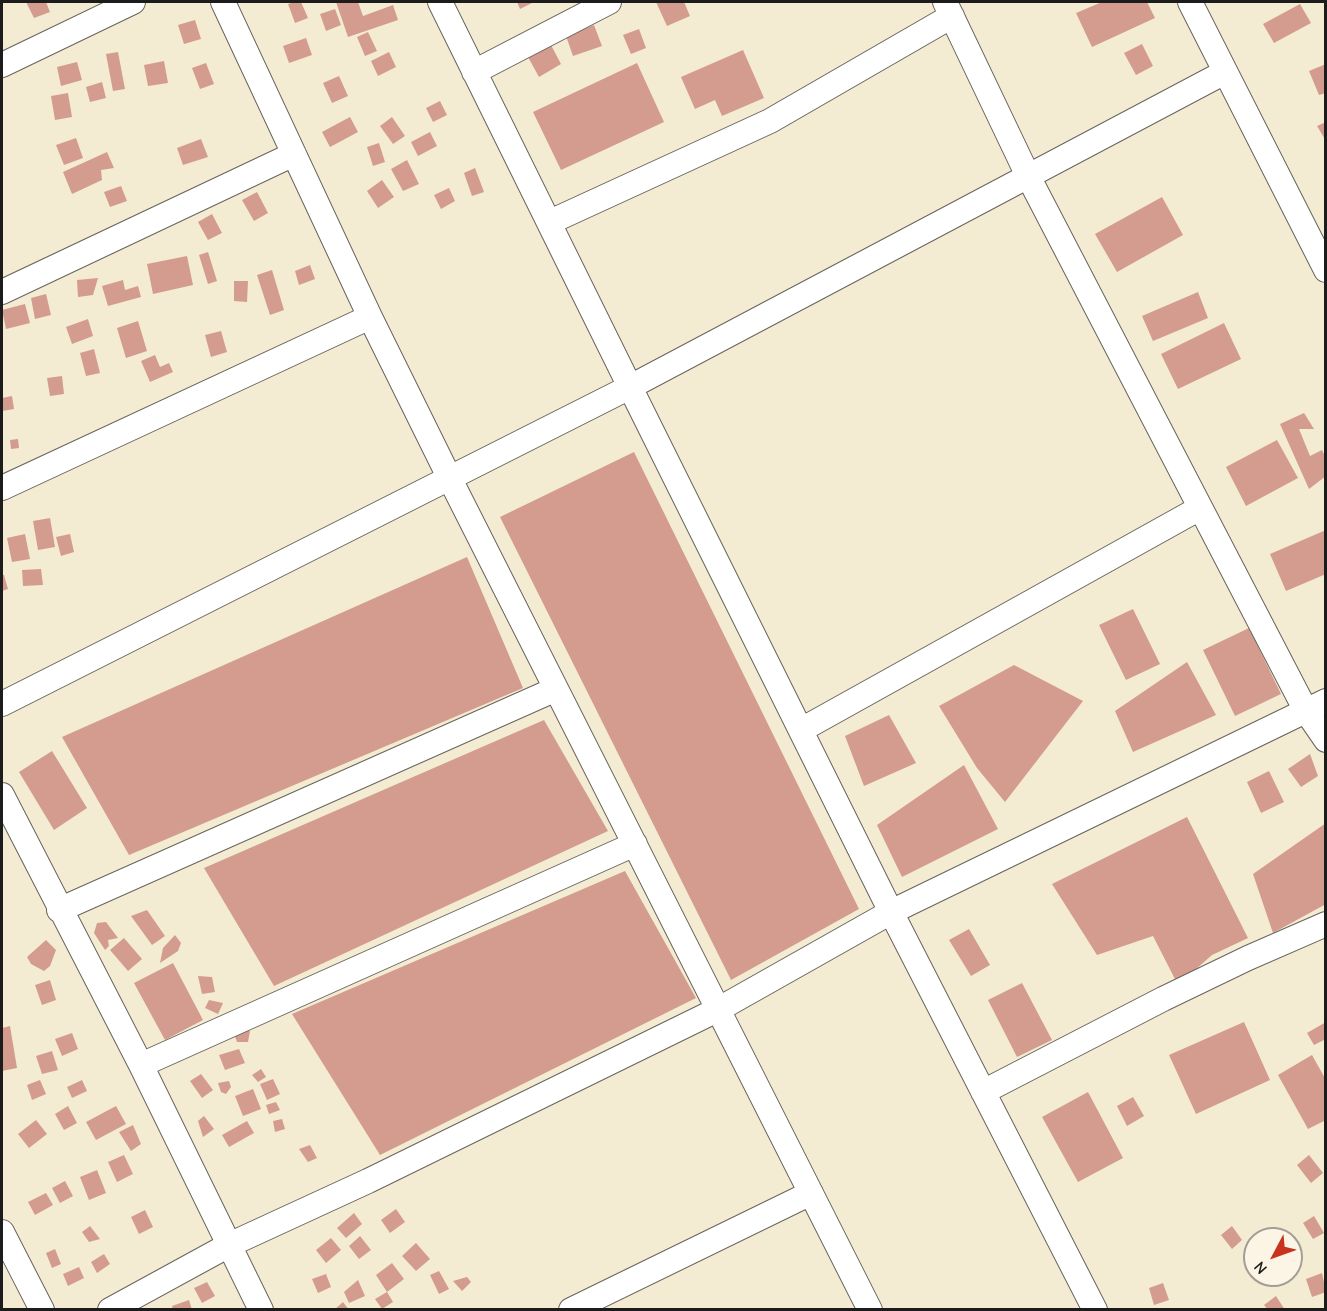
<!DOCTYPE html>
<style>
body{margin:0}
#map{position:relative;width:1327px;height:1311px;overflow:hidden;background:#f4ebd3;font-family:"Comic Neue",sans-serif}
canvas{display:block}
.frame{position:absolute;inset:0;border:3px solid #1c1c1c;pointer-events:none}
.north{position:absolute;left:1243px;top:1227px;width:60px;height:60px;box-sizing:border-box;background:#fcf5e5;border:2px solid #a29e95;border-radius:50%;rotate:229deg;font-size:16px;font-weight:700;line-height:24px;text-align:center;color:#1c1c1c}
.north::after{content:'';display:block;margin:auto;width:21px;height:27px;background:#c8321e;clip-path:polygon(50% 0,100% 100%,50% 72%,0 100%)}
</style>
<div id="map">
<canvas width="1327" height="1311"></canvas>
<div class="frame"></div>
<div class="north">N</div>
</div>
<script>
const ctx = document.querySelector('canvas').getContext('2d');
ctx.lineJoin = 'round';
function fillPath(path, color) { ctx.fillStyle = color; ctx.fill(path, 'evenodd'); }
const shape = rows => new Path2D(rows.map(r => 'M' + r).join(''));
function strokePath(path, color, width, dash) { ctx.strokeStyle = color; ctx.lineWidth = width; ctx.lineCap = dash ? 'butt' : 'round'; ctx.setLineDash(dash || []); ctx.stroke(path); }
fillPath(shape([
 [26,2,46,2,50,12,34,18],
 [295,2,301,2,308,18,295,23,288,4],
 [336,2,358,2,363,16,393,5,398,20,348,37],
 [517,2,534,2,520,9],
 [656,2,684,2,690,16,667,26],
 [1102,2,1147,2,1155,18,1092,47,1076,13],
 [1300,4,1311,23,1274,43,1263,24],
 [335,9,341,25,326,31,320,14],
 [195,20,201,39,184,44,178,25],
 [594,25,602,46,573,56,566,36],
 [639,29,646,48,631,54,623,35],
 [368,32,377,51,365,56,357,37],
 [306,38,312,55,289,63,283,46],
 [1142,44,1153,66,1136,75,1124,53],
 [551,45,561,64,539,77,528,57],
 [743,50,764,98,722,116,715,100,695,109,681,77],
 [118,52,125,89,113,91,106,54],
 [389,52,396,67,378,76,371,61],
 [164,61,168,83,148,86,144,65],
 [77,62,82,80,61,86,57,67],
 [206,63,214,84,200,89,192,68],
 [637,63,664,122,561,170,533,112],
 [1326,64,1326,93,1319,95,1309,71],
 [339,76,348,96,332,103,323,83],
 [102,82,106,98,90,102,86,87],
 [68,93,72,117,55,120,51,96],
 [440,101,447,115,433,122,426,108],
 [350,117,358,132,330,147,322,132],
 [392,117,405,136,393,144,380,126],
 [1326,122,1326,141,1317,126],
 [430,132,437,146,418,156,411,142],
 [76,138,83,158,64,165,56,145],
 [201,139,208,157,183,165,177,148],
 [379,143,385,162,373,166,367,147],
 [107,152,114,168,101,170,102,180,72,194,63,172],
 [407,160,419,184,403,191,391,169],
 [475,168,484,192,472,196,464,173],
 [382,180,394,197,378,208,367,191],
 [121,186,127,201,110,207,104,192],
 [449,188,455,201,441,209,434,195],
 [257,192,268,213,254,221,242,200],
 [1162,197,1183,235,1117,272,1095,234],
 [212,214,222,233,208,240,198,222],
 [208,252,217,281,208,284,199,255],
 [187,256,193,285,153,294,147,264],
 [310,265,315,279,299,285,295,271],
 [272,270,284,310,270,315,257,275],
 [98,278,93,295,78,297,77,280],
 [123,280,125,290,138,286,141,297,108,306,102,286],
 [234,281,248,281,247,302,234,301],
 [1198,292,1208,318,1153,341,1142,316],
 [46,294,51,315,35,319,31,298],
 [25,304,30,323,6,329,2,310],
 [88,319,93,336,72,344,66,327],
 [138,321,147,351,126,358,117,328],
 [1224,323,1241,359,1178,389,1161,354],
 [221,331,227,352,211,357,205,335],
 [94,349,100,373,86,376,80,353],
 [155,355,160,367,169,363,173,372,150,382,141,361],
 [62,376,64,394,50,396,47,378],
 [12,396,14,409,2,411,2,398],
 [1304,413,1314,429,1299,429,1310,456,1322,450,1326,458,1326,476,1309,489,1280,424],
 [18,439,19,448,11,449,10,440],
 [1277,440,1298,478,1246,506,1226,467],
 [634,452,859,909,731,980,500,517],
 [50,518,55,547,38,550,33,521],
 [1326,530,1326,574,1286,591,1270,554],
 [25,534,30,559,12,562,7,538],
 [70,534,74,552,61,556,56,537],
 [467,557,523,688,129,855,62,737],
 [41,569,43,585,23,586,22,570],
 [2,575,4,575,8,589,2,591],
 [1133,609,1160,664,1126,680,1099,625],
 [1249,628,1281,694,1235,716,1203,650],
 [1187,662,1216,715,1133,752,1115,711],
 [1014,665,1083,701,1005,802,977,768,939,706],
 [889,715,916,763,864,786,845,736],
 [544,720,608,831,274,986,204,868],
 [52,751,87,808,54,830,19,772],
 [1310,754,1318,776,1301,787,1288,769],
 [964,765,998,829,902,877,877,825],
 [1269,771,1284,802,1261,813,1247,782],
 [1187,817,1248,938,1212,955,1178,985,1153,936,1097,955,1052,884],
 [1326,823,1326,904,1273,933,1253,874],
 [625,871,696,998,380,1155,292,1014],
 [147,910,165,936,152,945,131,916],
 [106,922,118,938,108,940,109,946,105,950,94,933,97,923],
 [969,929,990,965,971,976,949,940],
 [175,935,181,943,178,951,160,963,163,948],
 [124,938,142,959,128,971,110,950],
 [46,940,56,950,50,966,44,971,31,964,27,957],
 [173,963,203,1020,165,1040,134,983],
 [198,976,212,977,215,992,202,994],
 [50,980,56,1000,42,1005,35,985],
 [1022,983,1052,1040,1017,1057,988,1000],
 [209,1000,223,1003,218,1014,205,1008],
 [1244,1022,1270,1080,1196,1114,1169,1055],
 [1326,1022,1326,1039,1314,1045,1307,1033],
 [10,1026,17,1068,2,1071,2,1028],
 [233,1031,250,1031,248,1042,237,1042],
 [72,1033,78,1049,62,1056,55,1039],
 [239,1049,245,1063,225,1070,219,1055],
 [52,1051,58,1070,42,1074,36,1056],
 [1312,1055,1326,1080,1326,1120,1308,1129,1278,1075],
 [261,1069,266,1077,258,1082,252,1075],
 [201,1074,213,1090,202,1098,190,1081],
 [273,1079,280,1094,267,1100,260,1084],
 [40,1080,46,1094,32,1100,27,1085],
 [82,1080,87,1091,72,1098,67,1087],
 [229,1081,231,1087,226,1094,221,1092,218,1083],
 [253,1089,261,1109,243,1116,235,1096],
 [1088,1092,1123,1158,1078,1182,1042,1117],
 [1133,1097,1144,1116,1127,1126,1117,1106],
 [276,1102,280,1110,269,1114,266,1105],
 [68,1106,77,1123,64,1130,55,1114],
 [116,1106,126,1124,96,1140,86,1122],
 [204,1116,214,1129,203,1137,198,1121],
 [282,1119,285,1129,275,1132,273,1121],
 [36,1120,47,1134,29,1148,18,1134],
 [247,1121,254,1133,229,1147,222,1135],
 [133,1125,141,1144,131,1151,119,1132],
 [310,1145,317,1158,308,1162,299,1149],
 [124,1155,133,1174,117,1182,108,1162],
 [1309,1155,1323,1173,1311,1183,1297,1165],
 [97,1170,106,1193,89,1200,80,1177],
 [65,1181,73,1196,60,1203,52,1188],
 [46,1193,53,1205,35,1215,28,1202],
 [396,1209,405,1222,390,1233,381,1220],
 [145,1210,153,1227,139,1234,131,1217],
 [354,1213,362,1224,346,1238,337,1228],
 [1314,1216,1324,1233,1313,1239,1303,1223],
 [90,1226,100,1239,89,1242,82,1232],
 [1232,1226,1242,1240,1232,1249,1221,1235],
 [360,1236,371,1250,359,1259,349,1246],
 [331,1238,341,1250,326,1263,316,1250],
 [416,1243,430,1259,416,1271,402,1256],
 [55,1249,61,1264,52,1268,46,1253],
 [104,1254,110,1264,97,1273,91,1262],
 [392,1263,404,1279,387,1292,393,1302,382,1309,375,1299,387,1292,376,1275],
 [79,1267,84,1278,68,1286,63,1274],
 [439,1271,449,1289,439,1294,430,1275],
 [1322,1273,1326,1292,1312,1297,1306,1279],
 [326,1274,331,1287,318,1293,312,1279],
 [467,1277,471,1282,462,1291,453,1281],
 [358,1280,365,1296,349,1303,344,1292],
 [207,1282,215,1296,202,1303,194,1288],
 [1163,1283,1169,1300,1154,1305,1149,1288],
 [1276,1296,1285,1310,1268,1310,1264,1305],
 [189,1300,192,1310,173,1310,172,1306],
 [343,1302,349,1310,334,1310]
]), '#d39c8e');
const street = shape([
 [223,2,370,317,449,477,870,1310],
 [945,2,1028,176,1306,711,1326,740],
 [1190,2,1326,270],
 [2,65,133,2],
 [474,72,609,2],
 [550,222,770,121,952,16],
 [2,292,294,154],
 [2,488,370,317],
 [2,704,630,387,440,2],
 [801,730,1200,508],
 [2,795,141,1065,261,1310],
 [59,910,556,689],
 [141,1065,635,844],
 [983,1092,1163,999,1248,958,1326,924],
 [2,1232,42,1310],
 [110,1310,229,1245,368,1181,719,1009,891,912,1326,701],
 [571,1310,811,1193],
 [1095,1310,891,912,630,387,1225,72]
]);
strokePath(street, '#68645c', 26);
strokePath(street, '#fff', 24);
</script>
